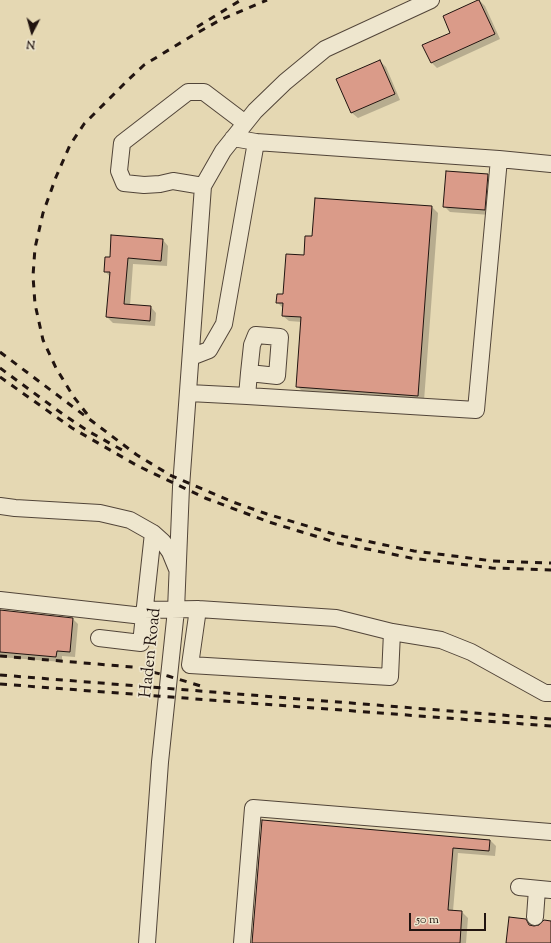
<!DOCTYPE html>
<style>
body{margin:0}
#map{position:relative;width:551px;height:943px;overflow:hidden;background:#e5d8b3;font-family:"Sorts Mill Goudy",serif}
canvas{display:block}
.north{position:absolute;left:12px;top:12px;width:40px;height:40px;-webkit-text-stroke:3px #eee6ce;paint-order:stroke;rotate:186deg;font-size:11px;font-weight:700;line-height:16px;text-align:center;color:#211410}
.north::after{content:'';display:block;margin:auto;width:14px;height:18px;background:#211410;clip-path:polygon(50% 0,100% 100%,50% 72%,0 100%)}
.scale{position:absolute;left:409px;top:913px;width:77px;height:18px;box-sizing:border-box;border:2px solid #211410;border-top:0;padding-left:5px;font-size:12px;line-height:14px;white-space:nowrap;color:#211410;-webkit-text-stroke:3px #eee6ce;paint-order:stroke}
</style>
<div id="map">
<canvas width="551" height="943"></canvas>
<div class="north">N</div>
<div class="scale">50 m</div>
</div>
<script>
const ctx = document.querySelector('canvas').getContext('2d');
ctx.lineJoin = 'round';
function fillPath(path, color) { ctx.fillStyle = color; ctx.fill(path, 'evenodd'); }
const shape = rows => new Path2D(rows.map(r => 'M' + r).join(''));
function strokePath(path, color, width, dash) { ctx.strokeStyle = color; ctx.lineWidth = width; ctx.lineCap = dash ? 'butt' : 'round'; ctx.setLineDash(dash || []); ctx.stroke(path); }
function label(font, color, halo, rows, align = 'center') {
  ctx.font = font + ' "Sorts Mill Goudy",serif'; ctx.lineWidth = 3.5; ctx.setLineDash([]); ctx.textBaseline = 'middle'; ctx.strokeStyle = halo; ctx.fillStyle = color; for (const [text, x, y, turn = 0] of rows) {
    ctx.save(); ctx.translate(x, y); ctx.rotate((+turn || 0) * Math.PI / 180); ctx.textAlign = isNaN(turn) ? turn : align; if (halo) ctx.strokeText(text, 0, 0); ctx.fillText(text, 0, 0); ctx.restore();
  }
}
fillPath(shape([
 [479,0,485,6,500,39,437,68,432,63,452,33],
 [380,61,386,67,400,100,358,118,352,113,338,80],
 [488,175,493,180,490,215,450,212,444,206],
 [316,199,432,207,438,213,424,401,303,392,297,386,302,322,289,321,283,316,283,308,277,302,284,295,305,256,313,237],
 [163,240,168,246,167,266,133,264,130,306,151,307,156,313,155,326,113,323,107,317,110,277,105,271,111,258],
 [0,610,73,619,78,624,75,657,62,656,62,662,0,657],
 [262,821,490,840,496,846,495,856,458,853,453,911,462,912,468,918,466,943,252,943]
]), '#0003');
const building = shape([
 [478,0,479,0,495,34,431,63,422,45,450,33,443,16,478,0],
 [380,60,395,94,351,113,336,79,380,60],
 [446,171,488,174,485,210,443,207,446,171],
 [315,198,432,206,418,396,296,387,301,317,282,316,283,303,276,303,277,294,283,294,286,254,304,255,305,236,312,236,315,198],
 [111,235,163,239,161,261,128,258,124,304,151,306,150,321,106,317,110,272,104,272,105,257,110,257,111,235],
 [0,610,73,618,70,652,57,651,56,657,0,652,0,610],
 [262,820,490,840,489,851,453,848,448,910,462,911,460,943,252,943,262,820],
 [509,917,526,919,529,925,534,926,539,925,544,920,551,921,551,943,506,943,509,917]
]);
fillPath(building, '#da9b89');
strokePath(building, '#211410', 1);
const minor = shape([
 [233,138,256,142,499,159,551,164],
 [203,186,173,181,160,184,144,185,124,183,119,171,122,143,188,92,204,92,245,123],
 [191,357,209,350,224,324,256,142],
 [189,393,247,396,249,373,252,345,256,335,280,337,277,376,249,373],
 [247,396,476,410,499,159],
 [0,506,15,508,100,513,130,520,153,533,163,542,170,552,177,569],
 [0,600,143,616],
 [198,609,190,665,390,677,392,632],
 [144,610,198,609,336,618,392,632,441,640,471,652,545,693,551,693],
 [99,638,141,643,153,533],
 [519,887,551,890],
 [535,917,537,889],
 [147,943,160,762,176,610,181,487,203,186,223,151,255,111,285,82,325,49,431,0],
 [242,943,253,808,551,832]
]);
strokePath(minor, '#524539', 18);
strokePath(minor, '#eee6ce', 16);
strokePath(shape([
 [197,27,241,0],
 [0,352,137,455,170,475,233,502,267,514,337,535,414,551,493,561,551,563],
 [0,368,64,415,88,431,122,450],
 [0,377,72,428,136,465,205,498,269,522,338,543,411,558,492,568,551,570],
 [87,414,73,396,56,368,43,340,35,304,33,276,35,248,43,213,56,177,70,145,84,124,127,81,144,65,190,37,220,20,267,0],
 [0,656,133,667,168,676,204,687],
 [0,675,551,719],
 [0,684,551,726]
]), '#211410', 3, [7, 7]);
label('17px', '#211410', '#eee6ce', [
 ["Haden Road",152,653,-84]
]);
</script>
